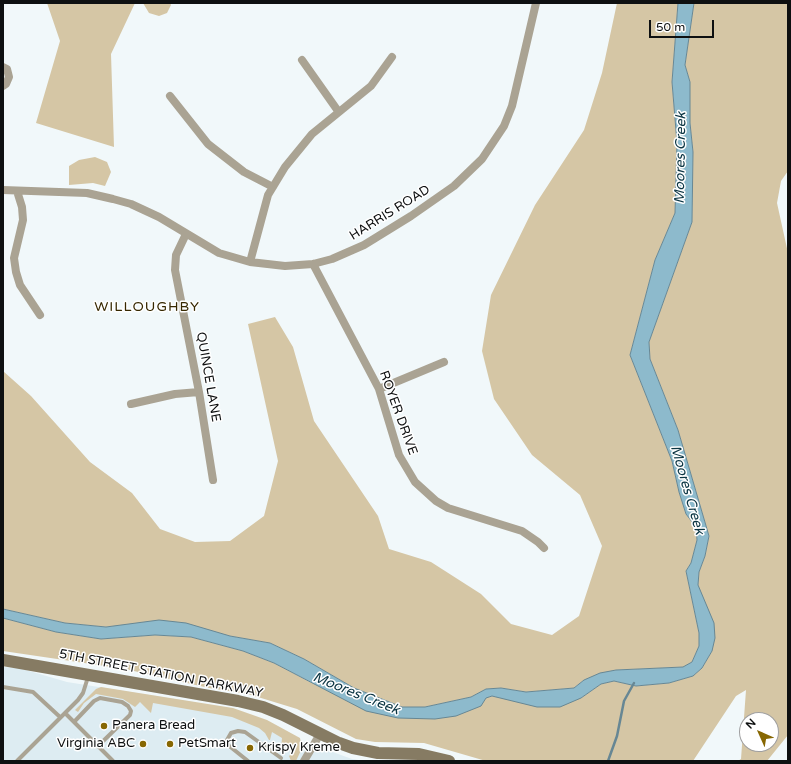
<!DOCTYPE html>
<style>
body{margin:0}
#map{position:relative;width:791px;height:764px;overflow:hidden;background:#f1f8fa;font-family:"Varela Round",sans-serif}
canvas{display:block}
.frame{position:absolute;inset:0;border:4px solid #0e1011;pointer-events:none}
.north{position:absolute;left:739px;top:712px;width:40px;height:40px;box-sizing:border-box;background:#fff;border:1px solid #9f9fa0;border-radius:50%;rotate:315deg;font-size:11px;font-weight:700;line-height:16px;text-align:center;color:#0e1011}
.north::after{content:'';display:block;margin:auto;width:14px;height:18px;background:#876702;clip-path:polygon(50% 0,100% 100%,50% 72%,0 100%)}
.scale{position:absolute;left:649px;top:20px;width:65px;height:18px;box-sizing:border-box;border:2px solid #0e1011;border-top:0;padding-left:5px;font-size:12px;line-height:14px;white-space:nowrap;color:#0e1011;-webkit-text-stroke:3px #fff;paint-order:stroke}
</style>
<div id="map">
<canvas width="791" height="764"></canvas>
<div class="frame"></div>
<div class="north">N</div>
<div class="scale">50 m</div>
</div>
<script>
const ctx = document.querySelector('canvas').getContext('2d');
ctx.lineJoin = 'round';
function fillPath(path, color) { ctx.fillStyle = color; ctx.fill(path, 'evenodd'); }
const shape = rows => new Path2D(rows.map(r => 'M' + r).join(''));
function strokePath(path, color, width, dash) { ctx.strokeStyle = color; ctx.lineWidth = width; ctx.lineCap = dash ? 'butt' : 'round'; ctx.setLineDash(dash || []); ctx.stroke(path); }
function label(font, color, halo, rows, align = 'center') {
  ctx.font = font + ' "Varela Round",sans-serif'; ctx.lineWidth = 3; ctx.setLineDash([]); ctx.textBaseline = 'middle'; ctx.strokeStyle = halo; ctx.fillStyle = color; for (const [text, x, y, turn = 0] of rows) {
    ctx.save(); ctx.translate(x, y); ctx.rotate((+turn || 0) * Math.PI / 180); ctx.textAlign = isNaN(turn) ? turn : align; if (halo) ctx.strokeText(text, 0, 0); ctx.fillText(text, 0, 0); ctx.restore();
  }
}
fillPath(shape([
 [3,667,19,668,67,682,194,702,352,759,365,761,3,761]
]), '#ddecf2');
fillPath(shape([
 [47,3,135,3,111,54,114,147,36,123,60,41],
 [143,3,170,3,171,5,167,13,159,16,149,13],
 [617,3,678,3,672,82,677,143,675,213,655,260,630,355,672,461,679,492,686,514,696,527,697,540,691,563,686,571,699,633,699,646,692,662,684,667,616,670,584,680,574,688,526,692,501,688,486,689,471,697,425,707,402,707,354,688,304,659,270,643,230,636,128,625,106,627,65,623,3,609,3,371,31,396,90,462,132,493,160,529,195,542,230,541,264,516,278,461,248,324,275,317,293,347,314,421,378,516,389,549,431,562,481,594,511,624,552,635,579,616,602,546,580,495,532,455,494,399,482,351,491,295,535,205,584,130,602,73],
 [694,3,788,3,788,171,781,181,777,203,788,253,788,735,767,761,738,761,741,759,746,690,736,696,693,761,486,761,424,743,375,742,356,739,297,709,248,694,209,688,125,669,3,651,3,618,56,632,101,639,155,635,191,637,243,651,274,663,310,682,398,718,492,696,503,698,581,698,601,684,614,681,636,686,669,683,693,676,702,668,712,651,698,585,699,572,705,556,709,536,678,430,650,359,649,342,692,222,693,152,690,123,690,82,685,65],
 [747,720,771,720,771,744,747,744],
 [95,157,107,162,111,172,105,186,93,183,69,185,69,166,79,160],
 [101,687,233,708,267,720,300,738,302,748,296,761,291,761,289,756,294,751,287,744,281,749,282,738,272,732,270,740,269,740,265,733,259,728,232,717,153,703,151,713,140,702,135,707,123,699,96,694,84,703,78,712,75,710,96,689]
]), '#d5c6a5');
const water = shape([
 [678,3,694,3,685,65,690,82,690,123,693,152,692,222,649,342,650,359,678,430,709,536,705,556,699,572,698,585,714,623,715,638,712,651,702,668,693,676,669,683,636,686,614,681,601,684,581,698,560,707,537,707,492,696,486,698,481,706,456,716,435,719,398,718,366,711,274,663,243,651,191,637,155,635,101,639,56,632,3,618,3,609,65,623,106,627,159,620,186,623,230,636,270,643,304,659,354,688,402,707,425,707,471,697,486,689,501,688,526,692,574,688,584,680,600,673,616,670,683,667,692,662,699,646,699,633,686,571,691,563,697,540,696,527,686,514,679,492,672,461,630,355,655,260,675,213,677,143,672,82,678,3]
]);
fillPath(water, '#8dbacc');
strokePath(water, '#678794', 1);
strokePath(shape([
 [608,761,617,736,624,701,634,683]
]), '#678794', 2.5);
strokePath(shape([
 [3,687,33,692,60,717],
 [65,713,113,761],
 [74,722,94,701,100,698,122,702,128,706,131,711,130,715,98,746],
 [17,761,78,700,83,693,88,677],
 [248,761,228,745,227,740,231,733,238,731,245,732,281,758]
]), '#aaa393', 4);
strokePath(shape([
 [302,60,338,111],
 [3,67,7,69,9,77,6,84,3,86],
 [170,96,208,144,244,172,273,187],
 [3,190,87,193,113,199,131,204,159,217,219,253,250,262,285,266,313,264,332,259,364,245,411,216,454,186,482,159,504,126,512,106,536,3],
 [17,191,22,207,23,220,14,258,16,272,20,285,40,315],
 [186,234,176,255,175,270,199,392,213,480],
 [250,262,268,195,285,167,312,134,371,86,392,57],
 [313,264,379,389,399,455,415,482,436,501,448,508,522,531,538,542,544,548],
 [379,389,444,362],
 [131,404,175,394,199,392],
 [304,761,320,734]
]), '#aaa393', 8);
strokePath(shape([
 [3,660,238,701,263,707,283,715,339,743,353,748,378,753,419,754,449,761]
]), '#867b63', 12);
for (const [x, y, r, color] of [
 [104,726,4,"#876702"],
 [143,744,4,"#876702"],
 [170,744,4,"#876702"],
 [250,748,4,"#876702"]
]) { const dot = new Path2D(); dot.arc(x, y, r, 0, 2 * Math.PI); ctx.fillStyle = color; ctx.fill(dot); strokePath(dot, '#fff', 1.5); }
label('13px', '#0e1011', '#fff', [
 ["HARRIS ROAD",390,213,-32],
 ["QUINCE LANE",208,377,80],
 ["ROYER DRIVE",398,413,70],
 ["5TH STREET STATION PARKWAY",161,674,11]
]);
label('13px', '#0e1011', '#fff', [
 ["Panera Bread",112,726],
 ["Virginia ABC",135,744,"right"],
 ["PetSmart",178,744],
 ["Krispy Kreme",258,748]
], 'left');
label('italic 14px', '#0b3543', '#fff', [
 ["Moores Creek",681,158,-89],
 ["Moores Creek",687,490,74],
 ["Moores Creek",356,694,22]
]);
ctx.letterSpacing = '1px';
label('14px', '#372800', '#fff', [
 ["WILLOUGHBY",147,307]
]);
ctx.letterSpacing = '0px';
</script>
